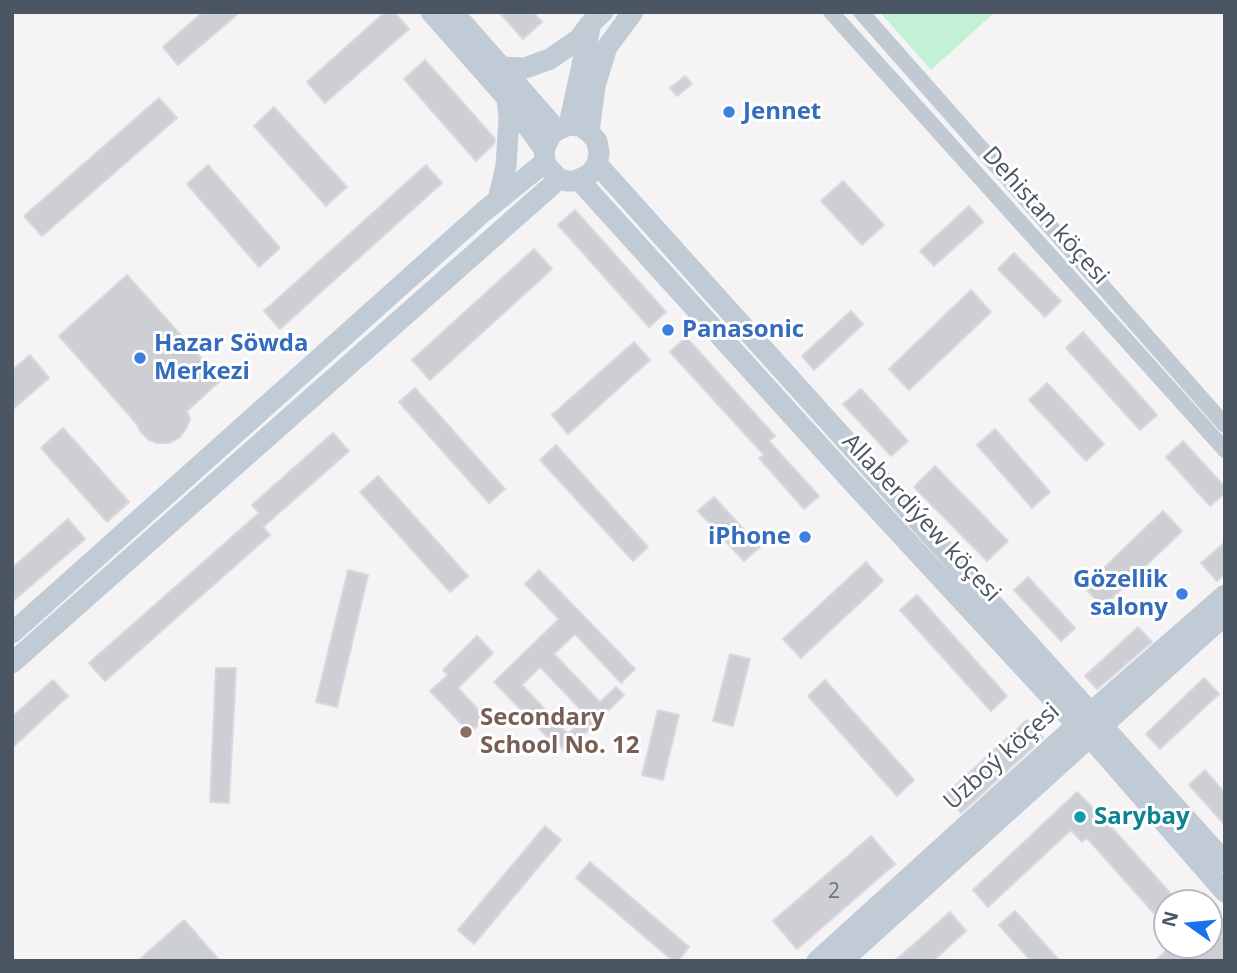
<!DOCTYPE html>
<meta charset="utf-8">
<style>
body{margin:0}
#map{position:relative;width:1237px;height:973px;overflow:hidden;background:#f5f3f3;font-family:"Open Sans",sans-serif}
canvas{display:block}
.frame{position:absolute;inset:0;border:14px solid #4a5661;pointer-events:none}
.north{position:absolute;left:1153px;top:889px;width:70px;height:70px;box-sizing:border-box;background:#fff;border:2px solid #b7bbc0;border-radius:50%;rotate:285deg;font-size:19px;font-weight:700;line-height:28px;text-align:center;color:#4a5661}
.north::after{content:'';display:block;margin:auto;width:24px;height:32px;background:#1a73e8;clip-path:polygon(50% 0,100% 100%,50% 72%,0 100%)}
</style>
<div id="map">
<canvas width="1237" height="973"></canvas>
<div class="frame"></div>
<div class="north">N</div>
</div>
<script>
const ctx = document.querySelector('canvas').getContext('2d');
ctx.lineJoin = 'round';
function fillPath(path, color) { ctx.fillStyle = color; ctx.fill(path, 'evenodd'); }
const shape = rows => new Path2D(rows.map(r => 'M' + r).join(''));
function strokePath(path, color, width, dash) { ctx.strokeStyle = color; ctx.lineWidth = width; ctx.lineCap = dash ? 'butt' : 'round'; ctx.setLineDash(dash || []); ctx.stroke(path); }
function label(font, color, halo, rows, align = 'center') {
  ctx.font = font + ' "Open Sans",sans-serif'; ctx.lineWidth = 6; ctx.setLineDash([]); ctx.textBaseline = 'middle'; ctx.strokeStyle = halo; ctx.fillStyle = color; for (const [text, x, y, turn = 0] of rows) {
    ctx.save(); ctx.translate(x, y); ctx.rotate((+turn || 0) * Math.PI / 180); ctx.textAlign = isNaN(turn) ? turn : align; if (halo) ctx.strokeText(text, 0, 0); ctx.fillText(text, 0, 0); ctx.restore();
  }
}
fillPath(shape([
 [880,12,995,12,931,70]
]), '#c3f1d5');
const building = shape([
 [203,12,240,12,178,65,163,47,203,12],
 [385,12,394,12,409,29,325,103,307,82,385,12],
 [499,12,533,12,542,22,523,39,499,12],
 [425,60,495,139,494,144,476,161,404,79,425,60],
 [685,76,692,84,677,96,670,88,685,76],
 [159,98,177,118,42,236,24,216,159,98],
 [274,107,347,187,326,206,254,126,274,107],
 [208,165,280,248,259,267,187,184,208,165],
 [426,165,442,183,280,329,264,311,426,165],
 [843,181,884,225,862,245,821,201,843,181],
 [969,206,983,222,934,266,920,251,969,206],
 [575,210,666,312,649,327,558,225,575,210],
 [534,249,552,269,430,380,412,360,534,249],
 [1014,253,1061,301,1045,317,998,269,1014,253],
 [127,275,221,380,187,411,190,419,186,429,180,437,170,443,157,443,149,440,140,431,137,424,59,336,127,275],
 [971,290,991,312,909,390,889,369,971,290],
 [851,311,863,324,814,370,802,356,851,311],
 [1083,332,1157,415,1140,430,1066,348,1083,332],
 [686,337,775,436,769,441,819,496,804,509,759,458,764,455,670,352,686,337],
 [634,342,650,360,568,434,552,415,634,342],
 [30,355,49,378,12,410,12,370,30,355],
 [1047,383,1104,444,1086,461,1029,400,1047,383],
 [415,388,505,489,489,503,399,402,415,388],
 [861,389,908,441,891,456,843,404,861,389],
 [63,428,129,502,107,522,41,448,63,428],
 [995,429,1050,492,1032,508,977,445,995,429],
 [333,433,349,451,263,527,270,535,105,681,89,663,259,513,252,505,333,433],
 [1183,441,1225,487,1225,493,1210,506,1166,457,1183,441],
 [556,445,648,547,633,561,540,460,556,445],
 [935,466,1008,541,987,561,914,487,935,466],
 [378,476,468,576,450,592,360,492,378,476],
 [714,497,760,547,744,561,698,511,714,497],
 [1163,511,1182,531,1103,607,1084,587,1163,511],
 [68,519,85,539,12,602,12,568,68,519],
 [1225,542,1225,574,1217,581,1201,563,1225,542],
 [866,562,883,581,801,658,783,639,866,562],
 [348,570,368,575,337,707,316,702,348,570],
 [539,570,635,669,621,683,575,634,554,654,600,702,616,687,624,695,566,752,557,743,555,745,494,682,559,619,525,584,539,570],
 [540,667,587,716,568,734,522,685,540,667],
 [1028,577,1075,628,1061,641,1014,590,1028,577],
 [917,595,1007,696,991,711,900,610,917,595],
 [1138,627,1152,642,1097,689,1085,676,1138,627],
 [477,636,493,653,458,688,486,718,470,733,430,691,448,675,443,670,477,636],
 [730,654,750,659,733,726,713,721,730,654],
 [216,668,236,668,229,803,210,802,216,668],
 [1204,678,1219,694,1160,749,1146,734,1204,678],
 [53,680,68,696,12,748,12,717,53,680],
 [825,680,914,780,897,796,808,696,825,680],
 [658,710,679,715,663,780,642,775,658,710],
 [1027,720,1043,738,961,813,945,795,1027,720],
 [1205,770,1225,793,1225,825,1189,785,1205,770],
 [1077,792,1106,821,1179,903,1167,903,1167,911,1159,919,1087,838,1082,842,1071,830,988,907,973,890,1077,792],
 [545,826,561,840,474,944,458,930,545,826],
 [871,836,895,864,797,949,773,921,871,836],
 [590,862,689,947,678,961,673,961,576,878,590,862],
 [1015,911,1060,961,1031,961,999,925,1015,911],
 [950,912,966,931,933,961,895,961,950,912],
 [1209,915,1225,933,1225,961,1155,961,1172,945,1209,945,1209,915],
 [184,920,220,961,138,961,184,920]
]);
fillPath(building, '#cdcfd5');
strokePath(building, '#d7d9de', 2);
strokePath(shape([
 [831,12,1225,450],
 [861,12,1225,425]
]), '#c1cad2', 16);
strokePath(shape([
 [431,12,507,98,544,149],
 [453,12,557,130],
 [501,67,525,68,550,59,579,39,589,25],
 [569,125,580,126,589,132,597,141,599,153,597,164,590,174,575,181,567,181,559,179,548,167,545,162,544,149,551,135,557,130,569,125],
 [569,125,591,23,603,12],
 [589,132,595,86,607,47,633,12],
 [597,164,1225,862],
 [579,180,855,485,1077,725,1090,737,1225,892],
 [498,200,506,166,509,118,507,98],
 [12,633,482,213,545,162],
 [12,663,559,179],
 [817,961,1090,713,1225,595],
 [842,961,1225,615]
]), '#c1cbd6', 21);
for (const [x, y, r, color] of [
 [729,112,7,"#3f7fe0"],
 [668,330,7,"#3f7fe0"],
 [140,358,7,"#3f7fe0"],
 [805,537,7,"#3f7fe0"],
 [1182,594,7,"#3f7fe0"],
 [466,732,7,"#8d6e63"],
 [1080,817,7,"#0f9aa8"]
]) { const dot = new Path2D(); dot.arc(x, y, r, 0, 2 * Math.PI); ctx.fillStyle = color; ctx.fill(dot); strokePath(dot, '#fff', 2.5); }
label('21px', '#6b747e', null, [
 ["2",834,892]
]);
label('bold 24px', '#366cbe', '#fff', [
 ["Jennet",743,112],
 ["Panasonic",682,330],
 ["Hazar Söwda",154,344],
 ["Merkezi",154,372],
 ["iPhone",791,537,"right"],
 ["Gözellik",1168,580,"right"],
 ["salony",1168,608,"right"]
], 'left');
label('24px', '#4a5661', '#fff', [
 ["Dehistan köçesi",1045,216,48],
 ["Allaberdiýew köçesi",921,518,47],
 ["Uzboý köçesi",1002,757,-42]
]);
label('bold 24px', '#785e54', '#fff', [
 ["Secondary",480,718],
 ["School No. 12",480,746]
], 'left');
label('bold 24px', '#0d838f', '#fff', [
 ["Sarybay",1094,817]
], 'left');
</script>
